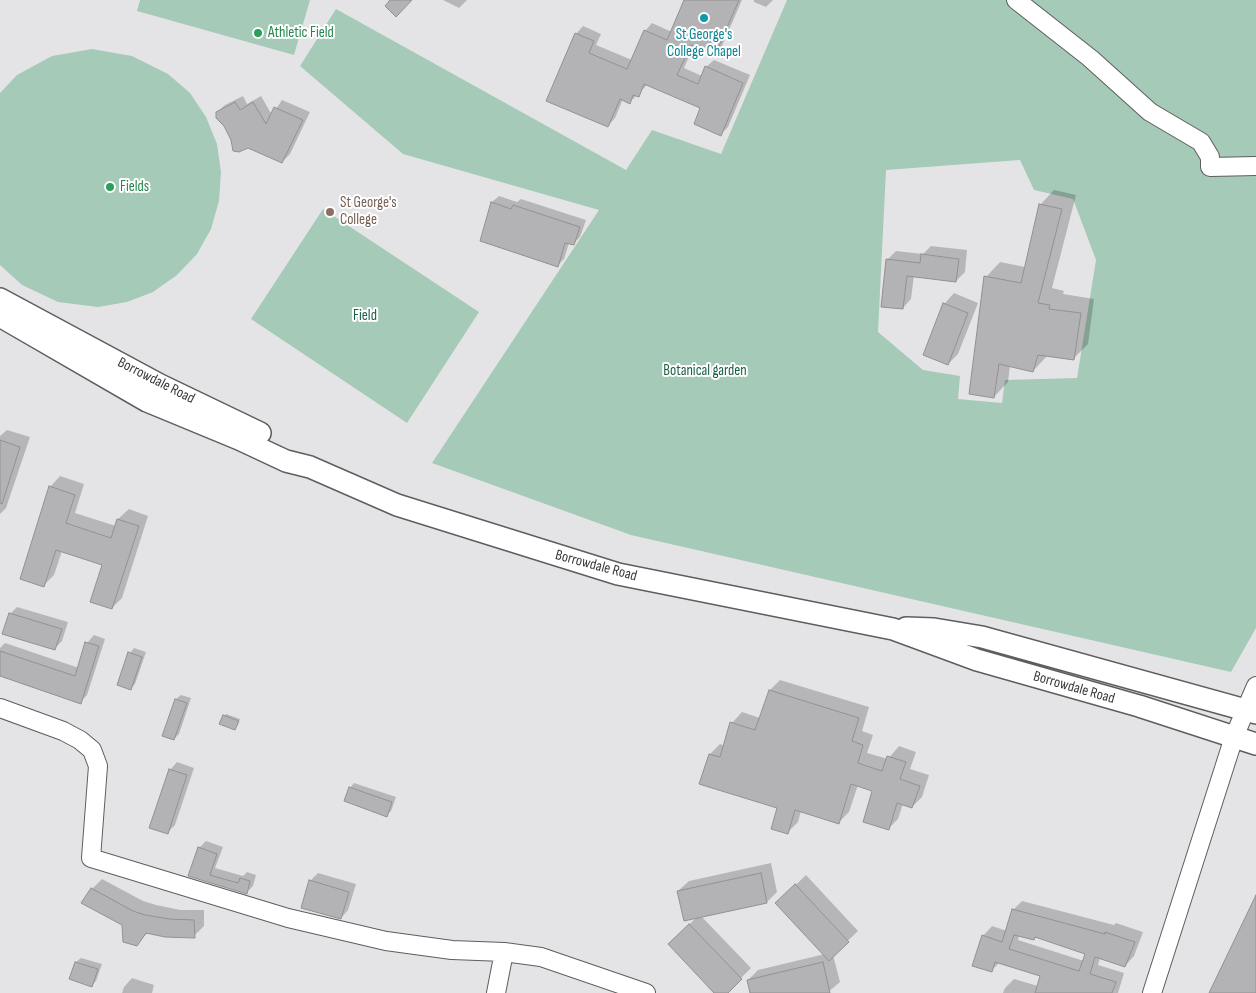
<!DOCTYPE html>
<style>
body{margin:0}
canvas{display:block;background:#e4e4e7}
</style>
<canvas width="1256" height="993"></canvas>
<script>
const ctx = document.querySelector('canvas').getContext('2d');
ctx.lineJoin = 'round';
function fillPath(path, color) { ctx.fillStyle = color; ctx.fill(path, 'evenodd'); }
const shape = rows => new Path2D(rows.map(r => 'M' + r).join(''));
function strokePath(path, color, width, dash) { ctx.strokeStyle = color; ctx.lineWidth = width; ctx.lineCap = dash ? 'butt' : 'round'; ctx.setLineDash(dash || []); ctx.stroke(path); }
function label(font, color, halo, rows, align = 'center') {
  ctx.font = font + ' "Sofia Sans Condensed",sans-serif'; ctx.lineWidth = 4; ctx.setLineDash([]); ctx.textBaseline = 'middle'; ctx.strokeStyle = halo; ctx.fillStyle = color; for (const [text, x, y, turn = 0] of rows) {
    ctx.save(); ctx.translate(x, y); ctx.rotate((+turn || 0) * Math.PI / 180); ctx.textAlign = isNaN(turn) ? turn : align; if (halo) ctx.strokeText(text, 0, 0); ctx.fillText(text, 0, 0); ctx.restore();
  }
}
fillPath(shape([
 [140,0,310,0,294,55,137,11],
 [787,0,1256,0,1256,628,1231,672,631,535,432,463,599,210,403,154,300,66,336,9,626,170,652,130,721,154],
 [1020,160,1034,190,1073,199,1096,260,1077,378,1005,380,1002,403,958,399,960,376,923,370,878,332,886,170],
 [92,49,132,56,168,74,190,93,206,117,217,144,221,172,219,201,211,229,197,254,177,275,153,292,127,302,98,307,58,302,22,285,0,265,0,93,17,75,52,56],
 [323,209,479,312,407,423,251,319]
]), '#a6cab8');
fillPath(shape([
 [443,0,467,0,459,8],
 [686,0,742,0,722,46,715,54,694,45,684,68,702,76,706,67,714,60,750,75,728,127,721,134,702,107,648,84,630,102,623,99,615,118,608,126,576,34,583,26,601,34,596,45,632,60,645,31,652,23,672,32],
 [754,0,773,0,766,7,754,2],
 [243,96,247,104,261,96,272,115,282,100,310,112,290,154,282,162,232,139,217,112,225,105],
 [1054,190,1076,195,1052,288,1064,291,1063,294,1094,299,1088,344,1074,358,1048,355,1033,371,1010,365,1008,382,994,397,986,277,1000,262,1025,267,1040,205],
 [499,196,517,202,521,199,586,220,580,237,573,244,569,243,564,259,557,266,492,202],
 [931,246,967,250,965,272,956,281,914,275,911,299,903,308,887,260,896,251,923,254],
 [954,293,978,303,958,354,948,364,944,304],
 [7,430,30,437,6,508,0,514,0,436],
 [60,476,84,484,75,513,116,526,118,519,129,509,148,516,122,598,112,608,103,564,62,551,54,575,44,585,50,487],
 [17,607,68,622,62,641,55,648,10,614],
 [94,635,105,639,87,695,80,702,0,674,0,648,5,643,79,668,87,643],
 [134,648,146,652,135,684,131,688,130,653],
 [780,680,869,707,862,731,873,735,867,753,888,759,899,746,916,752,910,769,929,775,922,797,912,807,903,804,898,819,888,829,874,790,858,785,849,812,839,822,801,811,798,822,787,833,779,807,710,754,720,744,725,746,732,723,742,712,760,718,770,690],
 [181,695,191,698,179,734,174,739,164,735,176,699],
 [226,714,240,719,235,729,224,716],
 [177,762,194,768,175,825,168,832,170,770],
 [354,783,396,797,391,811,387,815,350,788],
 [206,841,223,847,215,868,243,876,247,872,256,875,253,886,246,893,190,876,199,848],
 [771,863,777,892,767,902,701,916,751,968,726,993,716,993,669,944,697,917,678,891,689,881],
 [318,873,356,884,348,910,341,918,310,881],
 [806,875,858,931,833,955,840,982,827,993,751,993,748,980,758,970,825,954,777,903],
 [102,879,143,901,156,905,181,910,204,910,204,926,194,936,148,932,137,945,124,925,92,889],
 [1022,901,1114,925,1116,923,1143,932,1134,956,1125,966,1100,958,1098,965,1124,973,1118,993,1003,993,1005,988,1014,979,1038,986,1042,975,1000,962,991,971,983,936,992,926,1007,931,1013,910],
 [1019,935,1034,939,1037,936,1086,953,1084,961,1018,940],
 [81,958,102,964,96,981,91,986,71,979,76,962],
 [132,978,154,985,152,993,122,993,124,987]
]), '#0003');
const building = shape([
 [390,0,412,0,396,17,385,6,390,0],
 [684,0,739,0,715,55,691,45,677,75,698,84,705,66,743,83,721,136,694,124,700,108,644,84,639,97,633,95,630,104,620,99,608,127,546,101,575,33,594,41,589,53,627,69,644,30,667,40,684,0],
 [235,102,240,110,253,102,266,124,274,107,303,120,282,163,248,148,239,152,233,151,231,140,224,126,216,118,216,112,235,102],
 [491,202,511,209,513,205,580,227,574,245,565,243,558,267,480,241,491,202],
 [1039,204,1062,209,1038,303,1050,305,1049,309,1081,313,1074,360,1038,355,1033,372,999,364,994,398,969,394,984,276,1021,283,1039,204],
 [921,254,959,259,956,282,907,276,903,309,881,307,886,259,920,263,921,254],
 [943,303,968,313,948,365,923,355,943,303],
 [0,440,20,447,2,504,0,503,0,440],
 [49,486,75,495,66,523,111,538,117,519,139,526,112,609,90,602,102,565,56,550,44,587,20,579,49,486],
 [9,613,62,629,55,650,2,634,9,613],
 [85,642,99,646,81,704,0,676,0,651,75,676,85,642],
 [128,652,142,657,131,690,117,685,128,652],
 [769,690,859,718,852,741,863,745,858,763,882,771,887,756,906,762,900,779,920,786,912,808,897,803,889,830,863,822,872,791,851,784,839,824,795,810,788,834,771,829,777,808,699,784,709,754,720,757,730,722,755,730,769,690],
 [175,699,187,703,174,740,162,736,175,699],
 [223,715,239,721,235,730,219,724,223,715],
 [169,769,187,775,168,834,149,828,169,769],
 [349,787,392,802,387,817,344,801,349,787],
 [198,847,217,854,210,875,238,883,240,878,250,881,247,894,188,876,198,847],
 [761,873,767,903,684,921,677,891,761,873],
 [309,880,349,892,341,919,301,908,309,880],
 [795,884,849,942,829,961,775,903,795,884],
 [91,888,133,911,145,915,170,919,194,920,195,938,165,937,146,933,137,946,123,942,122,925,81,903,91,888],
 [1256,895,1256,993,1209,993,1256,895],
 [1012,909,1105,934,1105,932,1135,942,1125,967,1095,957,1090,974,1116,982,1112,993,1035,993,1040,976,995,962,992,972,972,966,982,935,1002,942,1012,909],
 [1014,935,1034,940,1035,937,1085,954,1079,971,1009,949,1014,935],
 [689,924,742,979,728,993,714,993,668,944,689,924],
 [75,962,98,969,92,987,69,979,75,962],
 [823,962,830,993,750,993,747,980,823,962]
]);
fillPath(building, '#b3b3b6');
strokePath(building, '#919193', 1);
const minor = shape([
 [1016,0,1090,58,1150,112,1201,142,1210,157,1210,167,1256,166],
 [0,708,63,731,80,740,92,750,98,766,91,858,288,918,386,941,452,950,504,952,541,957,646,993],
 [496,993,504,952],
 [1152,993,1234,737,1256,686]
]);
const major = shape([
 [0,299,160,385,260,433],
 [0,316,147,401,239,439,286,461,310,467,397,505,618,574,893,629,977,660,1139,706,1256,744],
 [906,628,934,629,982,637,1256,713]
]);
strokePath(minor, '#5e5e60', 20);
strokePath(major, '#5e5e60', 24);
strokePath(minor, '#fff', 18);
strokePath(major, '#fff', 21);
for (const [x, y, r, color] of [
 [704,18,5,"#0f9aa8"],
 [258,33,5,"#2e9e5b"],
 [110,187,5,"#2e9e5b"],
 [330,212,5,"#8d6e63"]
]) { const dot = new Path2D(); dot.arc(x, y, r, 0, 2 * Math.PI); ctx.fillStyle = color; ctx.fill(dot); strokePath(dot, '#fff', 2); }
label('15px', '#27864d', '#fff', [
 ["Athletic Field",268,33],
 ["Fields",120,187]
], 'left');
label('15px', '#0d838f', '#fff', [
 ["St George's",704,35],
 ["College Chapel",704,52]
]);
label('15px', '#785e54', '#fff', [
 ["St George's",340,203],
 ["College",340,220]
], 'left');
label('15px', '#195f44', '#fff', [
 ["Field",365,316],
 ["Botanical garden",705,371]
]);
label('15px', '#3a3a3b', '#fff', [
 ["Borrowdale Road",156,381,27],
 ["Borrowdale Road",596,566,15],
 ["Borrowdale Road",1074,688,16]
]);
</script>
